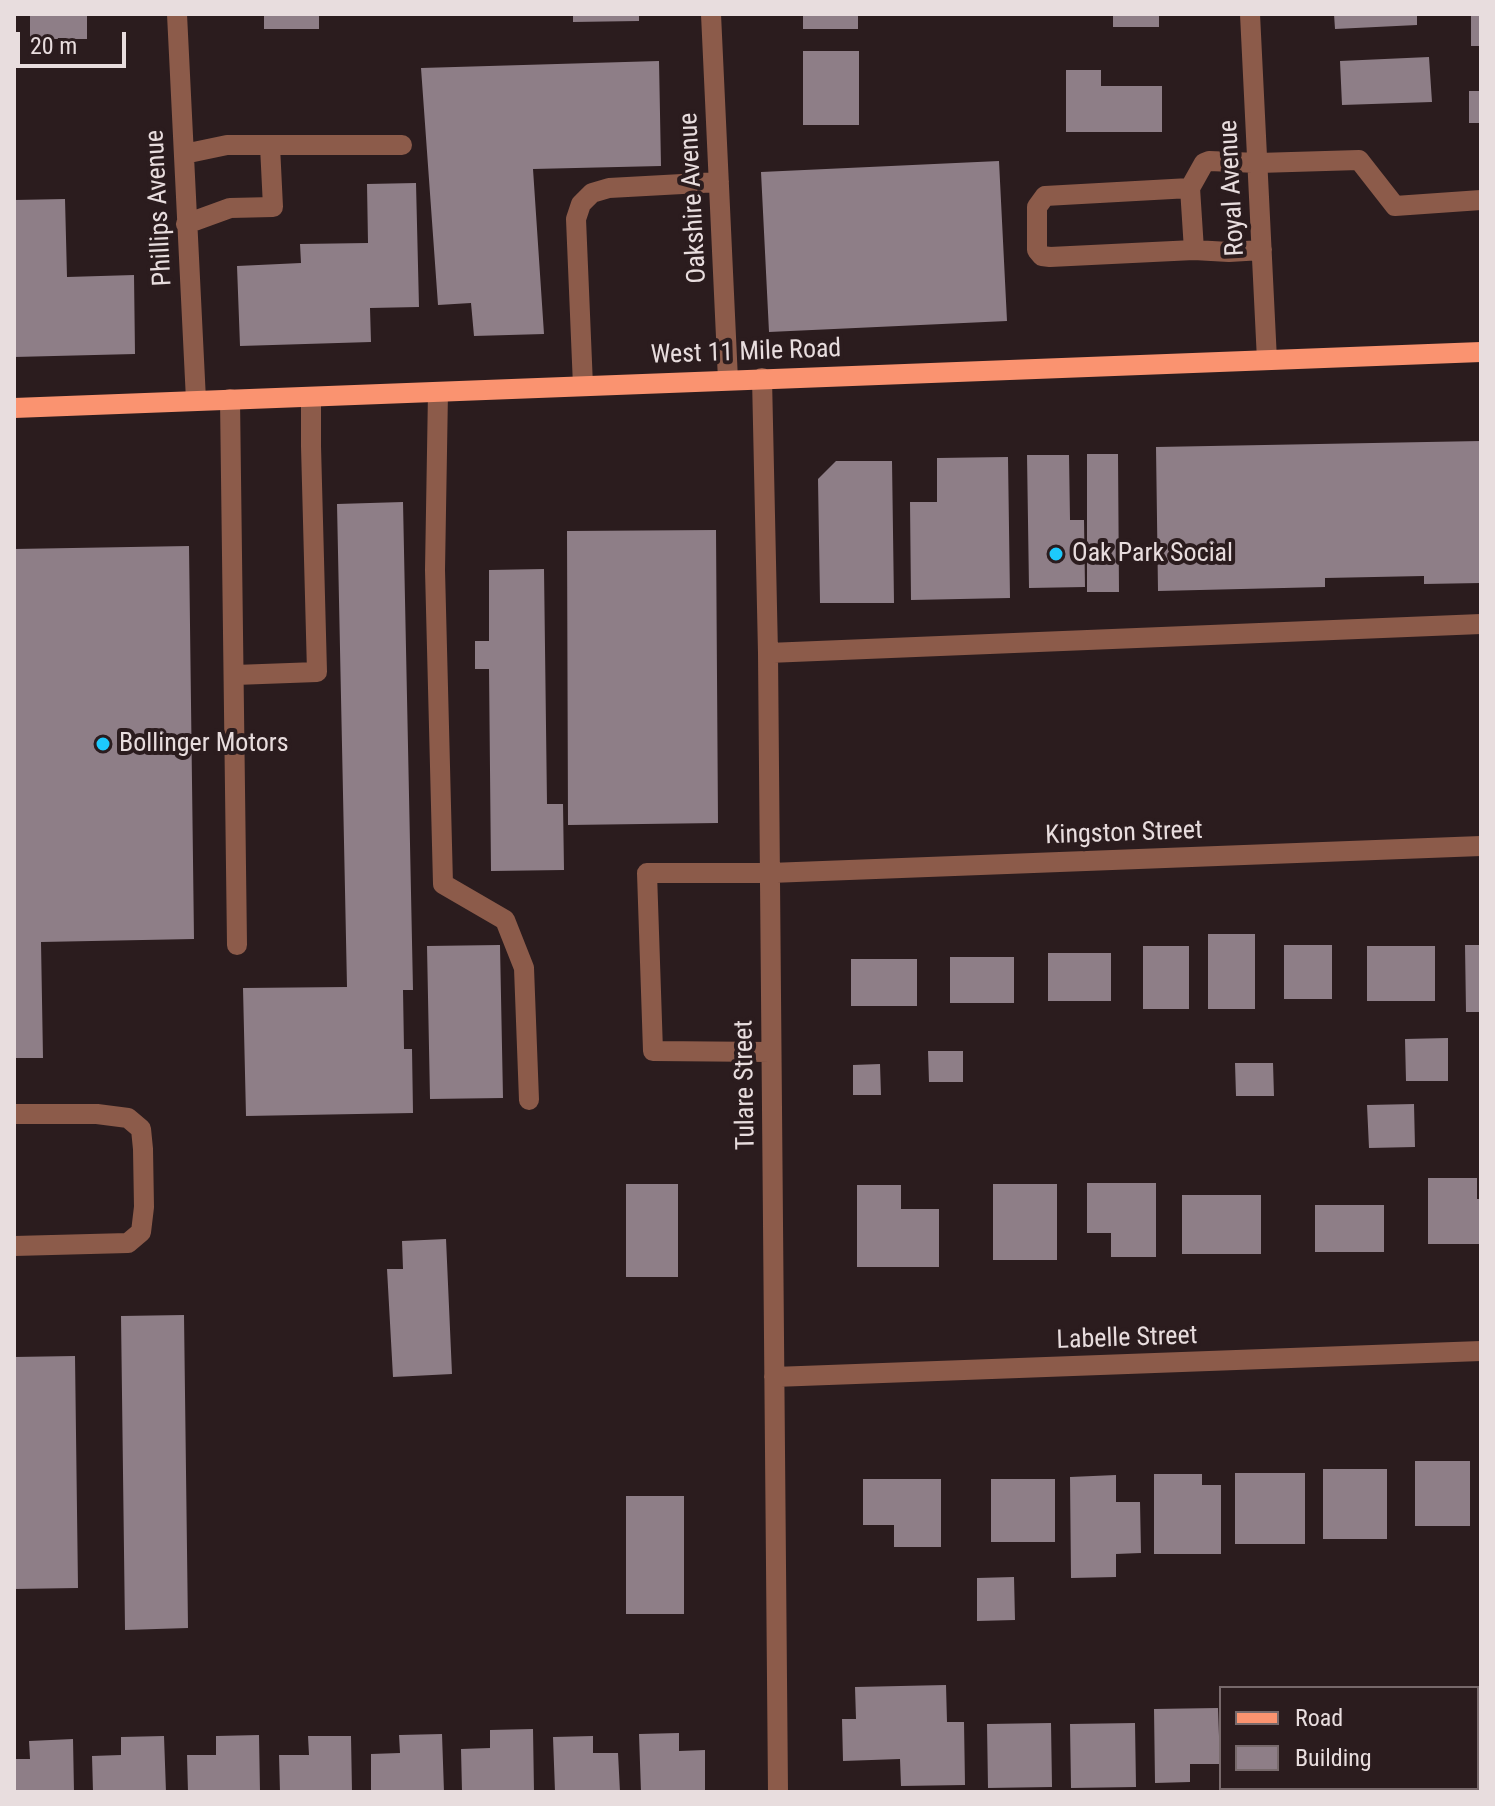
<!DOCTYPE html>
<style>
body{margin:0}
#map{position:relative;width:1495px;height:1806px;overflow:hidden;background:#2b1c1e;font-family:"Roboto Condensed",sans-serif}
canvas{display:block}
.frame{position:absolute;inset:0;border:16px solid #e8ddde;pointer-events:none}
.legend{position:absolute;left:1219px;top:1686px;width:260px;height:104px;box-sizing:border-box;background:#2b1c1e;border:2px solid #77696b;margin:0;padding:10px 14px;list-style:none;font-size:24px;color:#e8ddde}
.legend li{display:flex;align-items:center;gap:16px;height:40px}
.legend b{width:40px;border:2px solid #77696b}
.scale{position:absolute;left:16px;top:32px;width:110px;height:36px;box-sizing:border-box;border:4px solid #e8ddde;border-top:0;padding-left:10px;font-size:24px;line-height:28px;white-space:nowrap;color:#e8ddde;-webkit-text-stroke:6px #2b1c1e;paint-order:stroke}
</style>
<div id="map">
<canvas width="1495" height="1806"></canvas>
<div class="frame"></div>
<ul class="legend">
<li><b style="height:10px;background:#fa9370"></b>Road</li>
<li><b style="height:22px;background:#8e7e87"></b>Building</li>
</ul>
<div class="scale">20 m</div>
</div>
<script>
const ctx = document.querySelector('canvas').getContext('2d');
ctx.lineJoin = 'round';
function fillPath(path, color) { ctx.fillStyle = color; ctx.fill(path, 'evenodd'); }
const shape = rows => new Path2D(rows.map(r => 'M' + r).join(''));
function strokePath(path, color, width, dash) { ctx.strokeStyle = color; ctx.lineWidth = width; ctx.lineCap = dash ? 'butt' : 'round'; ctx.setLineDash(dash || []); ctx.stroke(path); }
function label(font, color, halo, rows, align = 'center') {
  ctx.font = font + ' "Roboto Condensed",sans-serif'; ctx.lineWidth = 8; ctx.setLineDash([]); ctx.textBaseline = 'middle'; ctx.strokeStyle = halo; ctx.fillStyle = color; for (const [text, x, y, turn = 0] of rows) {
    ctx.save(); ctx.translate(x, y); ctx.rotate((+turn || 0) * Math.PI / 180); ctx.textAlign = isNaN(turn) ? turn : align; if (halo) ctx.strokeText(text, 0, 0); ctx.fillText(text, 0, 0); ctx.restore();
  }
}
fillPath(shape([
 [30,14,87,14,87,39,30,39],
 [264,14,319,14,319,29,264,29],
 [573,14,639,14,639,21,573,22],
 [803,14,858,14,858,29,803,29],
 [1113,14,1159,14,1159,27,1113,27],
 [1334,14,1417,14,1417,25,1335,29],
 [1471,15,1481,15,1481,46,1471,46],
 [803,51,859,51,859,125,803,125],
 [1429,57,1432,102,1342,105,1340,61],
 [659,61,661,166,533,169,544,334,474,336,471,303,438,305,421,68],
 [1066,70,1101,70,1101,86,1162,86,1162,132,1066,132],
 [1469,91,1481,91,1481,123,1469,123],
 [999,161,1007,321,769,332,761,172],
 [416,183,419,307,370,308,371,342,240,346,237,266,301,263,300,244,368,243,367,184],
 [65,199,67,277,134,275,135,354,14,357,14,200],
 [1481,441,1481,583,1424,584,1424,576,1325,578,1325,587,1158,591,1156,447],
 [1087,454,1118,454,1119,592,1087,592],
 [1027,455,1069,455,1070,520,1084,520,1085,587,1029,588],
 [1008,457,1010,598,911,600,910,502,937,502,937,458],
 [836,461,892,461,894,603,820,603,818,479],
 [403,502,413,990,403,990,404,1049,412,1049,413,1113,246,1116,243,988,347,987,337,504],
 [716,530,718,823,568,825,567,531],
 [189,546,194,939,41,942,43,1058,14,1058,14,549],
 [544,569,547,804,563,804,564,870,491,871,489,669,475,669,475,641,489,641,489,570],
 [1208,934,1255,934,1255,1009,1208,1009],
 [500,945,503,1098,430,1099,427,946],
 [1284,945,1332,945,1332,999,1284,999],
 [1465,945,1481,945,1481,1012,1466,1012],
 [1143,946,1189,946,1189,1009,1143,1009],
 [1367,946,1435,946,1435,1001,1367,1001],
 [1048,953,1111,953,1111,1001,1048,1001],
 [950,957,1014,957,1014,1003,950,1003],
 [851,959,917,959,917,1006,851,1006],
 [1448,1038,1448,1081,1406,1081,1405,1039],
 [928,1051,963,1051,963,1082,929,1082],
 [1235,1063,1273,1063,1274,1096,1236,1096],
 [880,1064,881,1095,853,1095,853,1065],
 [1414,1104,1415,1147,1369,1148,1367,1105],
 [1428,1178,1477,1178,1477,1199,1481,1199,1481,1244,1428,1244],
 [1087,1183,1156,1183,1156,1257,1111,1257,1111,1233,1087,1233],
 [626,1184,678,1184,678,1277,626,1277],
 [993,1184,1057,1184,1057,1260,993,1260],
 [857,1185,901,1185,901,1209,939,1209,939,1267,857,1267],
 [1182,1195,1261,1195,1261,1254,1182,1254],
 [1315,1205,1384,1205,1384,1252,1315,1252],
 [446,1239,452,1374,393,1377,387,1269,403,1269,402,1241],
 [184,1315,188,1628,125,1630,121,1316],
 [75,1356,78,1588,14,1589,14,1357],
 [1415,1461,1470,1461,1470,1526,1415,1526],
 [1323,1469,1387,1469,1387,1539,1323,1539],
 [1235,1473,1305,1473,1305,1544,1235,1544],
 [1154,1474,1202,1474,1202,1485,1221,1485,1221,1554,1154,1554],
 [1116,1475,1116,1502,1140,1502,1141,1553,1116,1554,1116,1577,1071,1578,1070,1477],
 [863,1479,941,1479,941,1547,894,1547,894,1525,863,1525],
 [991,1479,1055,1479,1055,1542,991,1542],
 [626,1496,684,1496,684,1614,626,1614],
 [1014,1577,1015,1620,977,1621,977,1578],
 [946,1685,947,1722,964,1722,965,1785,901,1786,900,1759,843,1761,842,1719,856,1719,855,1687],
 [1218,1708,1220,1764,1190,1764,1190,1782,1155,1783,1154,1709],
 [1051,1723,1052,1787,988,1788,987,1724],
 [1135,1723,1136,1787,1071,1788,1070,1724],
 [533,1729,534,1792,462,1792,461,1749,490,1748,490,1730],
 [679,1733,679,1751,705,1750,705,1792,641,1792,639,1734],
 [442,1734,444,1792,371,1792,371,1754,400,1753,399,1735],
 [259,1735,260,1792,188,1792,187,1755,216,1755,216,1736],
 [164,1736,166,1792,93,1792,92,1756,121,1755,121,1737],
 [308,1736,351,1736,352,1792,280,1792,279,1755,309,1755],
 [593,1736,593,1753,618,1753,620,1792,555,1792,553,1737],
 [73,1739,74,1792,14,1792,14,1759,30,1759,29,1741]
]), '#8e7e87');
strokePath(shape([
 [177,14,196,400],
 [711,14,728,380],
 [1250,14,1267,360],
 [184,154,227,145,402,145],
 [1190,188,1194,250],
 [186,224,230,208,273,207,270,146],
 [1262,250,1229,252,1194,250,1050,257,1042,256,1037,250,1037,207,1045,196,1190,188,1204,163,1209,161,1258,163,1359,160,1395,206,1481,200],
 [762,378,768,653,778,1792],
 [583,386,576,219,581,204,592,193,609,188,719,182],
 [438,392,435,570,443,884,505,920,524,968,529,1100],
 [230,399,237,945],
 [768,653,1481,624],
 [235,675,317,672,311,446,311,397],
 [771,1052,653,1051,647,873,770,873,1481,846],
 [14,1114,97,1114,128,1118,141,1129,143,1149,144,1207,141,1232,128,1243,14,1246],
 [774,1377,1481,1351]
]), '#8c5b4a', 20);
strokePath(shape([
 [14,408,1481,352]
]), '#fa9370', 20);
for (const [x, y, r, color] of [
 [1056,554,8,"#1dc9fc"],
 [103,744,8,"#1dc9fc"]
]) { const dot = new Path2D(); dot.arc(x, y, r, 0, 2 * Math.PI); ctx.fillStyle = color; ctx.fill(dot); strokePath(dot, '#2b1c1e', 3); }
label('26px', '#e8ddde', '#2b1c1e', [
 ["Royal Avenue",1233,188,-93],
 ["Oakshire Avenue",694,198,-93],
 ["Phillips Avenue",160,208,-93],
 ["West 11 Mile Road",746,353,-2],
 ["Kingston Street",1124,834,-2],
 ["Tulare Street",746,1085,-91],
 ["Labelle Street",1127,1339,-2]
]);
label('26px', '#e8ddde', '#2b1c1e', [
 ["Oak Park Social",1072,554],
 ["Bollinger Motors",119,744]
], 'left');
</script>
